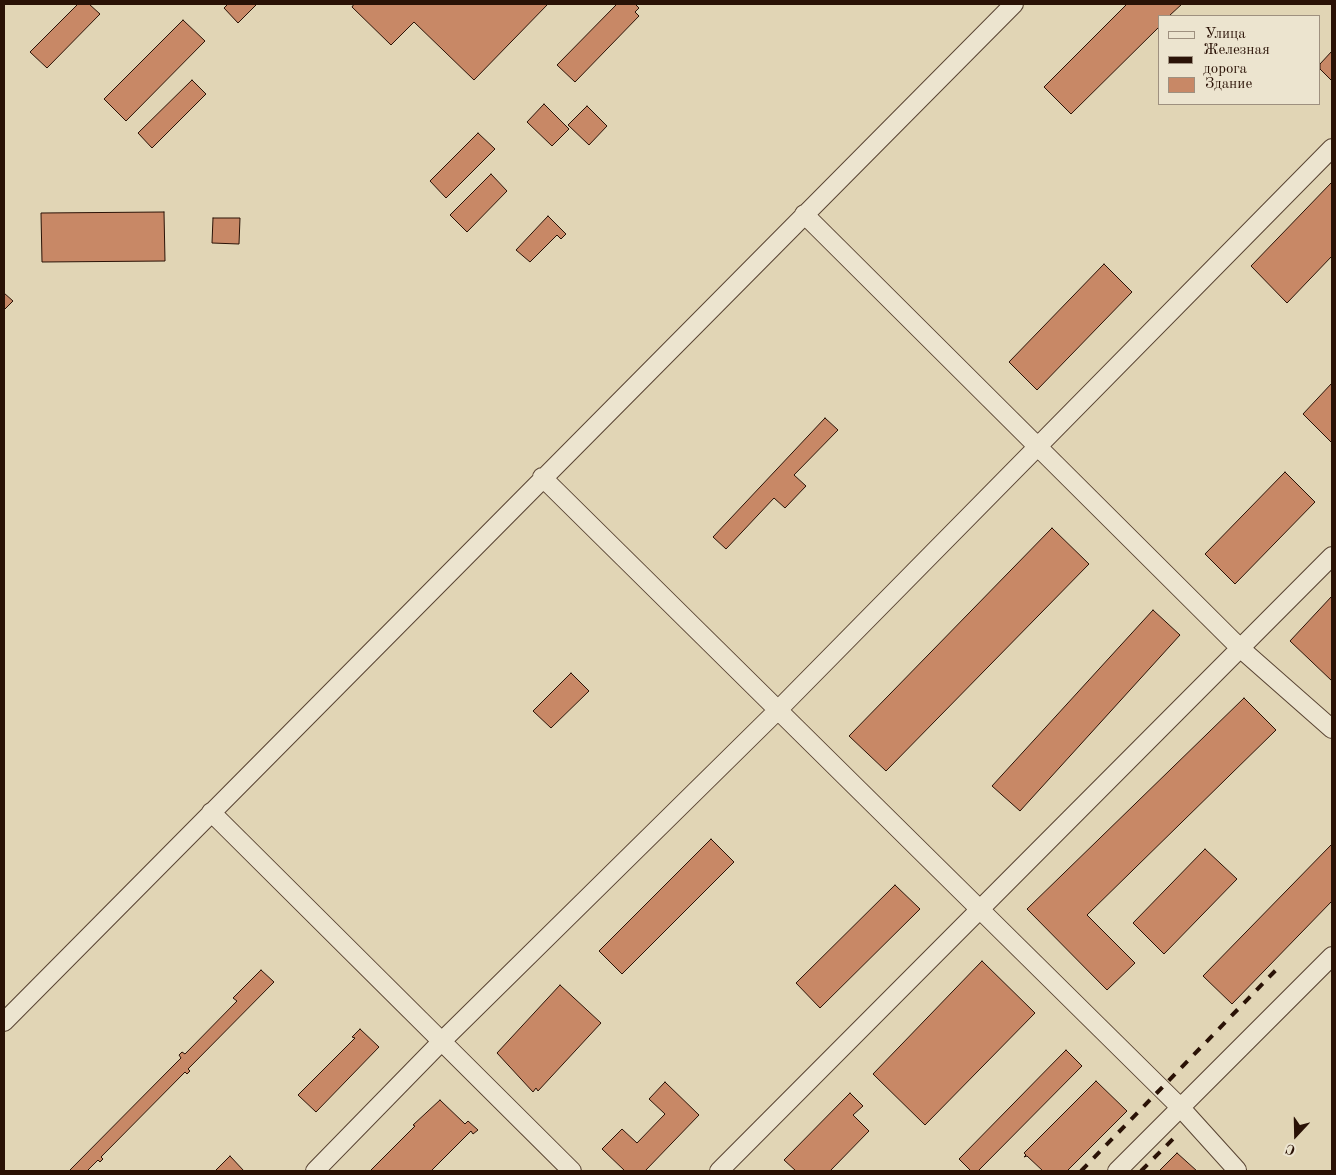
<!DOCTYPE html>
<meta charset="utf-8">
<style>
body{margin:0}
#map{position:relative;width:1336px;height:1175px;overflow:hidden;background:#e1d5b5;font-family:"Old Standard TT",serif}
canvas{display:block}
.frame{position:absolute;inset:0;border:5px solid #2a1206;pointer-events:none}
.legend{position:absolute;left:1158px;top:15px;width:162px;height:90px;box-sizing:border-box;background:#ece4cf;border:1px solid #9e907f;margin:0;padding:6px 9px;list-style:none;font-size:15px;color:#2a1206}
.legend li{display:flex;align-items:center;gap:10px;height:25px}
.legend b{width:25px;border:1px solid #9e907f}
.north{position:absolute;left:1271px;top:1110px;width:50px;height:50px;-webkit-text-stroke:4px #ece4cf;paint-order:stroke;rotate:201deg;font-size:14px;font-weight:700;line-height:20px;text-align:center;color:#2a1206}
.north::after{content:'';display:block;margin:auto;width:18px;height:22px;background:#2a1206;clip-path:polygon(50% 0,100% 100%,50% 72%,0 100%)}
</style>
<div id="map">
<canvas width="1336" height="1175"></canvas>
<div class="frame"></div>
<ul class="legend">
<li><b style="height:6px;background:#ece4cf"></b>Улица</li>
<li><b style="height:6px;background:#2a1206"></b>Железная дорога</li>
<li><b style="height:14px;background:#c88866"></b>Здание</li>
</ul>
<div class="north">С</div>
</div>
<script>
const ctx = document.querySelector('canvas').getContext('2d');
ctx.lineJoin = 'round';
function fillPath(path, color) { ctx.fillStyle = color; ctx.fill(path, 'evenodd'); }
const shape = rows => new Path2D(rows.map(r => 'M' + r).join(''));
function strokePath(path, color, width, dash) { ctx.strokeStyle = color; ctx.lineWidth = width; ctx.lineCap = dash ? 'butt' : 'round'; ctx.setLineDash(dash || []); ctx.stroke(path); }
const building = shape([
 [78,4,89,4,100,14,47,68,30,52,78,4],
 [228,4,257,4,238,23,224,8,228,4],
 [354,4,548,4,474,80,414,22,391,45,352,7,354,4],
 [617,4,635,4,639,8,635,12,639,16,575,82,557,65,617,4],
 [1127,4,1182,4,1169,16,1160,16,1160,26,1071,114,1044,87,1127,4],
 [183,20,205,41,126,121,104,99,183,20],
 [1332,51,1332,81,1320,69,1320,64,1332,51],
 [192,80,206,94,152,148,138,133,192,80],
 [544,104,569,129,552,146,527,122,544,104],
 [587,106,607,126,589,145,568,125,587,106],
 [478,133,495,149,446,198,430,181,478,133],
 [491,174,507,191,467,232,450,215,491,174],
 [1332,182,1332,256,1287,303,1251,266,1332,182],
 [164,212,165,261,42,262,41,213,164,212],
 [548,216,566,234,561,239,557,235,530,262,516,250,548,216],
 [213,218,240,218,239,244,212,243,213,218],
 [1104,264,1132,292,1037,390,1009,362,1104,264],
 [4,293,13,301,4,310,4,293],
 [1332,383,1332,443,1303,414,1332,383],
 [825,418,838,430,794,475,806,486,785,508,774,498,726,549,713,537,825,418],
 [1285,472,1315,502,1235,584,1205,554,1285,472],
 [1052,528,1089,564,886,771,849,736,1052,528],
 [1332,596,1332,681,1290,641,1332,596],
 [1153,610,1180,635,1020,811,992,786,1153,610],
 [571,673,589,691,551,728,533,711,571,673],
 [1244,698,1276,730,1087,915,1135,963,1107,990,1027,909,1244,698],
 [711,839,734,862,622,974,599,951,711,839],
 [1332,844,1332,901,1232,1004,1203,976,1332,844],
 [1205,849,1237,879,1164,954,1133,923,1205,849],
 [895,885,920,909,820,1008,796,983,895,885],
 [982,961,1035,1013,925,1125,873,1074,982,961],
 [261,970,274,982,188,1069,190,1071,187,1074,185,1072,101,1157,103,1159,100,1162,98,1160,87,1171,69,1171,176,1063,181,1058,179,1055,182,1052,185,1054,237,1001,233,998,261,970],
 [560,985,601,1023,538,1091,536,1088,533,1092,497,1053,560,985],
 [360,1029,379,1047,316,1112,298,1095,355,1038,352,1037,360,1029],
 [1066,1050,1082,1066,978,1171,971,1171,959,1159,1066,1050],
 [1096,1081,1127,1111,1067,1171,1043,1171,1027,1156,1024,1157,1026,1155,1024,1153,1096,1081],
 [665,1082,699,1115,645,1171,625,1171,602,1149,622,1129,637,1143,665,1114,649,1099,665,1082],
 [850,1093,863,1106,853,1115,869,1131,830,1171,796,1171,784,1160,850,1093],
 [440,1100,465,1124,468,1121,478,1130,473,1134,471,1131,431,1171,370,1171,415,1126,413,1125,440,1100],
 [1177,1153,1197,1171,1159,1171,1177,1153],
 [230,1156,244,1171,215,1171,230,1156]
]);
fillPath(building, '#c88866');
strokePath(building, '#2a1206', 1);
const minor = shape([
 [804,214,1240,648,1332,729],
 [542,477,1180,1107,1237,1170],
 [211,812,572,1171],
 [4,1022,1014,4],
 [315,1171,442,1041,778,710,1332,148],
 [719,1171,1332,556],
 [1117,1171,1332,956]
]);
strokePath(minor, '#584332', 20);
strokePath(minor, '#ece4cf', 18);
strokePath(shape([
 [1081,1171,1276,970],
 [1141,1171,1175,1137]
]), '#2a1206', 4, [9, 9]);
</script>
